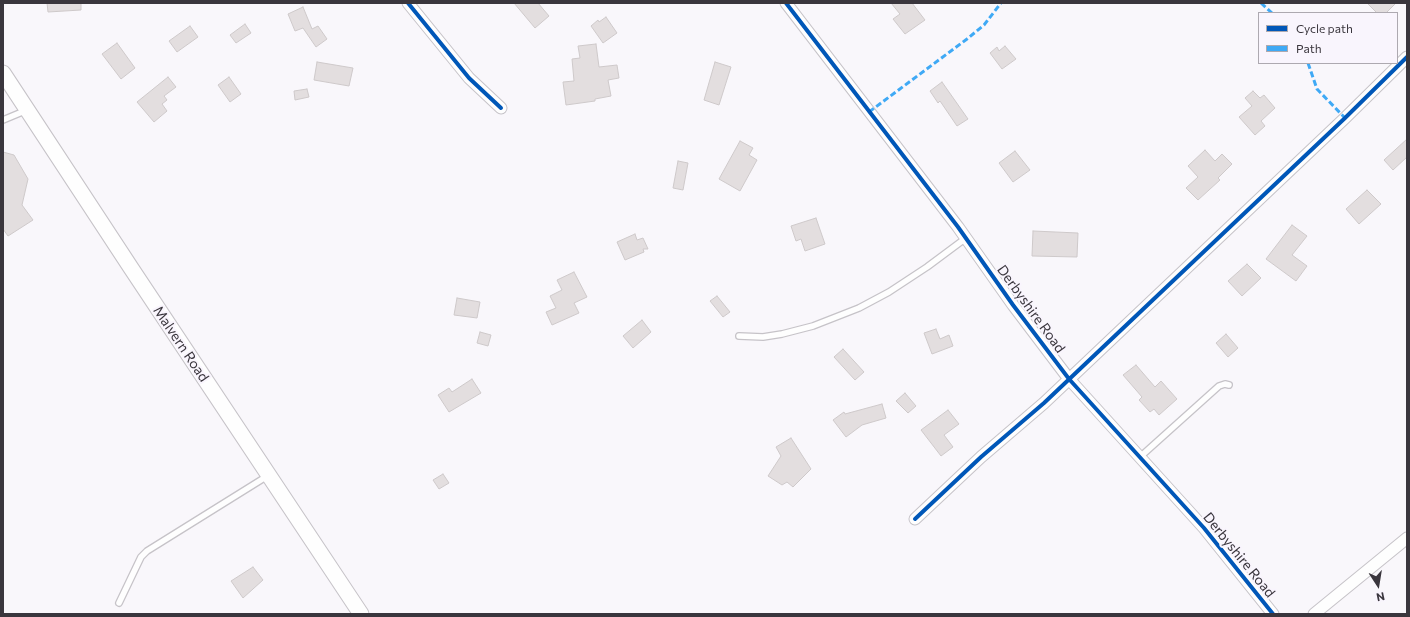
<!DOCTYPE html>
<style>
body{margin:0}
#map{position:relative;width:1410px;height:617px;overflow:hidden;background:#f9f7fb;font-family:Commissioner,sans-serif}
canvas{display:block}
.frame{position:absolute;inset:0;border:4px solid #3a363d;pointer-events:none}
.legend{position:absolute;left:1258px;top:12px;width:140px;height:52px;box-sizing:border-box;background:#f9f5fd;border:1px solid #ada9b0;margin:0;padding:5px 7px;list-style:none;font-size:12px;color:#3a363d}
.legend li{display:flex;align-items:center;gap:8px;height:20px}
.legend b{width:20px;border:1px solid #ada9b0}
.north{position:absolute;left:1358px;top:565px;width:40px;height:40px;-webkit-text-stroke:3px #f9f5fd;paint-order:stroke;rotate:168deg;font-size:11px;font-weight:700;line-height:16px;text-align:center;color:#3a363d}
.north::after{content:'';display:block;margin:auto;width:14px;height:18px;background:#3a363d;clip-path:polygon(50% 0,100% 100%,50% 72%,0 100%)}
</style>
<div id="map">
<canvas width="1410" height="617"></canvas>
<div class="frame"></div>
<ul class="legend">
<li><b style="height:5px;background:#0057b8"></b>Cycle path</li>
<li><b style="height:5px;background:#3fa9f5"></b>Path</li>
</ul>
<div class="north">N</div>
</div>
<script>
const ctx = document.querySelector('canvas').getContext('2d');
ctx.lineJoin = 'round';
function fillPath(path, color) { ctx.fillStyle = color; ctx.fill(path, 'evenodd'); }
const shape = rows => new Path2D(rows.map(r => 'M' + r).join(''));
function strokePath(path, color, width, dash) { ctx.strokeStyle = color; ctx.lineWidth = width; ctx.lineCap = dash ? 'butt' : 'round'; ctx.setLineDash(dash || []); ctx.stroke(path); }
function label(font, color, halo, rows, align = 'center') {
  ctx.font = font + ' Commissioner,sans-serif'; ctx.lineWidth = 4; ctx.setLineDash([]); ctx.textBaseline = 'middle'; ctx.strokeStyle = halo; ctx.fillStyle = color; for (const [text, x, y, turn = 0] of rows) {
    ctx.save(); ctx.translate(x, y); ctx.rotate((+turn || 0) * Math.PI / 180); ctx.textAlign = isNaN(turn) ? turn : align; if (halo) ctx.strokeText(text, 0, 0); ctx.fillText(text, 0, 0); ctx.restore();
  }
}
const building = shape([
 [47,3,81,3,81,10,48,12,47,3],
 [514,3,538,3,549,16,535,28,514,3],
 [891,3,912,3,925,20,905,34,893,19,900,14,891,3],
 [1367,3,1396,3,1386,13,1377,13,1367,3],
 [303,7,312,29,318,26,327,39,316,47,303,28,295,31,288,14,303,7],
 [606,17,617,33,603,43,591,26,598,20,599,22,606,17],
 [245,24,251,33,236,43,230,35,245,24],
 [190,26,198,37,177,52,169,41,190,26],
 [117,43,135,68,121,79,102,54,117,43],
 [596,44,599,67,617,65,619,78,608,80,611,96,595,99,595,101,566,105,563,82,574,81,572,59,580,58,578,46,596,44],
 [1005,46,1016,59,1002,69,990,53,997,47,999,51,1005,46],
 [317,62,353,68,349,86,314,80,317,62],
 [715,62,731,67,719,105,704,100,715,62],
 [168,77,176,87,164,96,167,100,162,104,167,111,154,122,137,102,168,77],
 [229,77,241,94,230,102,218,85,229,77],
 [942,82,968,119,957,126,940,101,938,103,930,91,942,82],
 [307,89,309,97,295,100,294,91,307,89],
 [1253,91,1260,98,1264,95,1275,108,1261,121,1265,126,1255,135,1239,117,1252,106,1245,98,1253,91],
 [1407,139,1407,157,1393,170,1384,160,1407,139],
 [740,141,753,148,749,155,757,160,740,191,719,179,740,141],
 [1205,150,1215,161,1222,154,1232,164,1218,178,1220,180,1198,200,1186,188,1198,177,1188,166,1205,150],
 [1015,151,1030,170,1013,182,999,163,1015,151],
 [3,152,14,155,28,179,22,205,33,220,8,236,3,229,3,152],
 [678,161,688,163,683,190,673,188,678,161],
 [1367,190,1381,204,1359,224,1346,209,1367,190],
 [816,218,825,244,805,251,801,239,796,241,791,226,816,218],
 [1292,225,1307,236,1292,255,1307,266,1296,281,1266,259,1292,225],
 [1033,231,1078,233,1077,257,1032,256,1033,231],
 [635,234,637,240,643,238,648,249,643,249,644,252,625,260,617,242,635,234],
 [1247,264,1261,278,1242,296,1228,281,1247,264],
 [574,272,587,297,574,303,579,313,552,325,546,312,556,308,550,296,562,290,557,280,574,272],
 [717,296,730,312,723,317,710,301,717,296],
 [457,298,480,302,477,318,454,315,457,298],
 [642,320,651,332,633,348,623,336,642,320],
 [936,329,940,339,949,335,953,346,932,354,924,333,936,329],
 [480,332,491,335,488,346,477,343,480,332],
 [1226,334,1238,348,1228,357,1216,343,1226,334],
 [843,349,864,372,855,380,834,357,843,349],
 [1136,365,1155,387,1161,381,1177,399,1159,415,1154,409,1150,412,1139,400,1142,397,1123,375,1136,365],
 [472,379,481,393,449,412,438,395,449,388,452,392,472,379],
 [905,393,916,406,908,413,896,401,905,393],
 [882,404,886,418,862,425,846,437,833,420,844,412,845,414,882,404],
 [948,410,959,424,944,435,953,447,941,456,921,430,948,410],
 [791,438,811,469,793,487,787,482,782,485,768,476,781,456,776,447,791,438],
 [443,474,449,483,439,489,433,480,443,474],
 [253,567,263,580,243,598,231,581,253,567]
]);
fillPath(building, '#e3dedf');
strokePath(building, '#cec9ca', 1);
const service = shape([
 [3,120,27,110],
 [739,336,763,337,782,334,813,326,859,308,889,292,927,267,966,238],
 [1140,457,1219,386,1225,384,1229,385],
 [119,603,141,557,147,551,269,475]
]);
const minor = shape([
 [408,3,469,78,501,108],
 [786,3,958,227,1013,305,1069,379,1204,528,1273,614],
 [915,519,981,457,1044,403,1345,118,1407,57],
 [1314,614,1407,538]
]);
const secondary = shape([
 [3,73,131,268,361,614]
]);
strokePath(service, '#c6c3c8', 8);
strokePath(minor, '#c6c3c8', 13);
strokePath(secondary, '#c6c3c8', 17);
strokePath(service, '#fefefe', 5.5);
strokePath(minor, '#fefefe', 11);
strokePath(secondary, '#fefefe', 15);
strokePath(shape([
 [1261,3,1272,13],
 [1308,63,1317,89,1345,118],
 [869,112,967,39,984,25,1001,3]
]), '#3fa9f5', 3, [6, 3]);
strokePath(shape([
 [408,3,469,78,501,108],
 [786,3,958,227,1013,305,1069,379,1204,528,1273,614],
 [915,519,981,457,1044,403,1345,118,1407,57]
]), '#0057b8', 4);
label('14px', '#3a363d', '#f9f5fd', [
 ["Derbyshire Road",1031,309,54],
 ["Malvern Road",181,344,56],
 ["Derbyshire Road",1239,555,51]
]);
</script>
